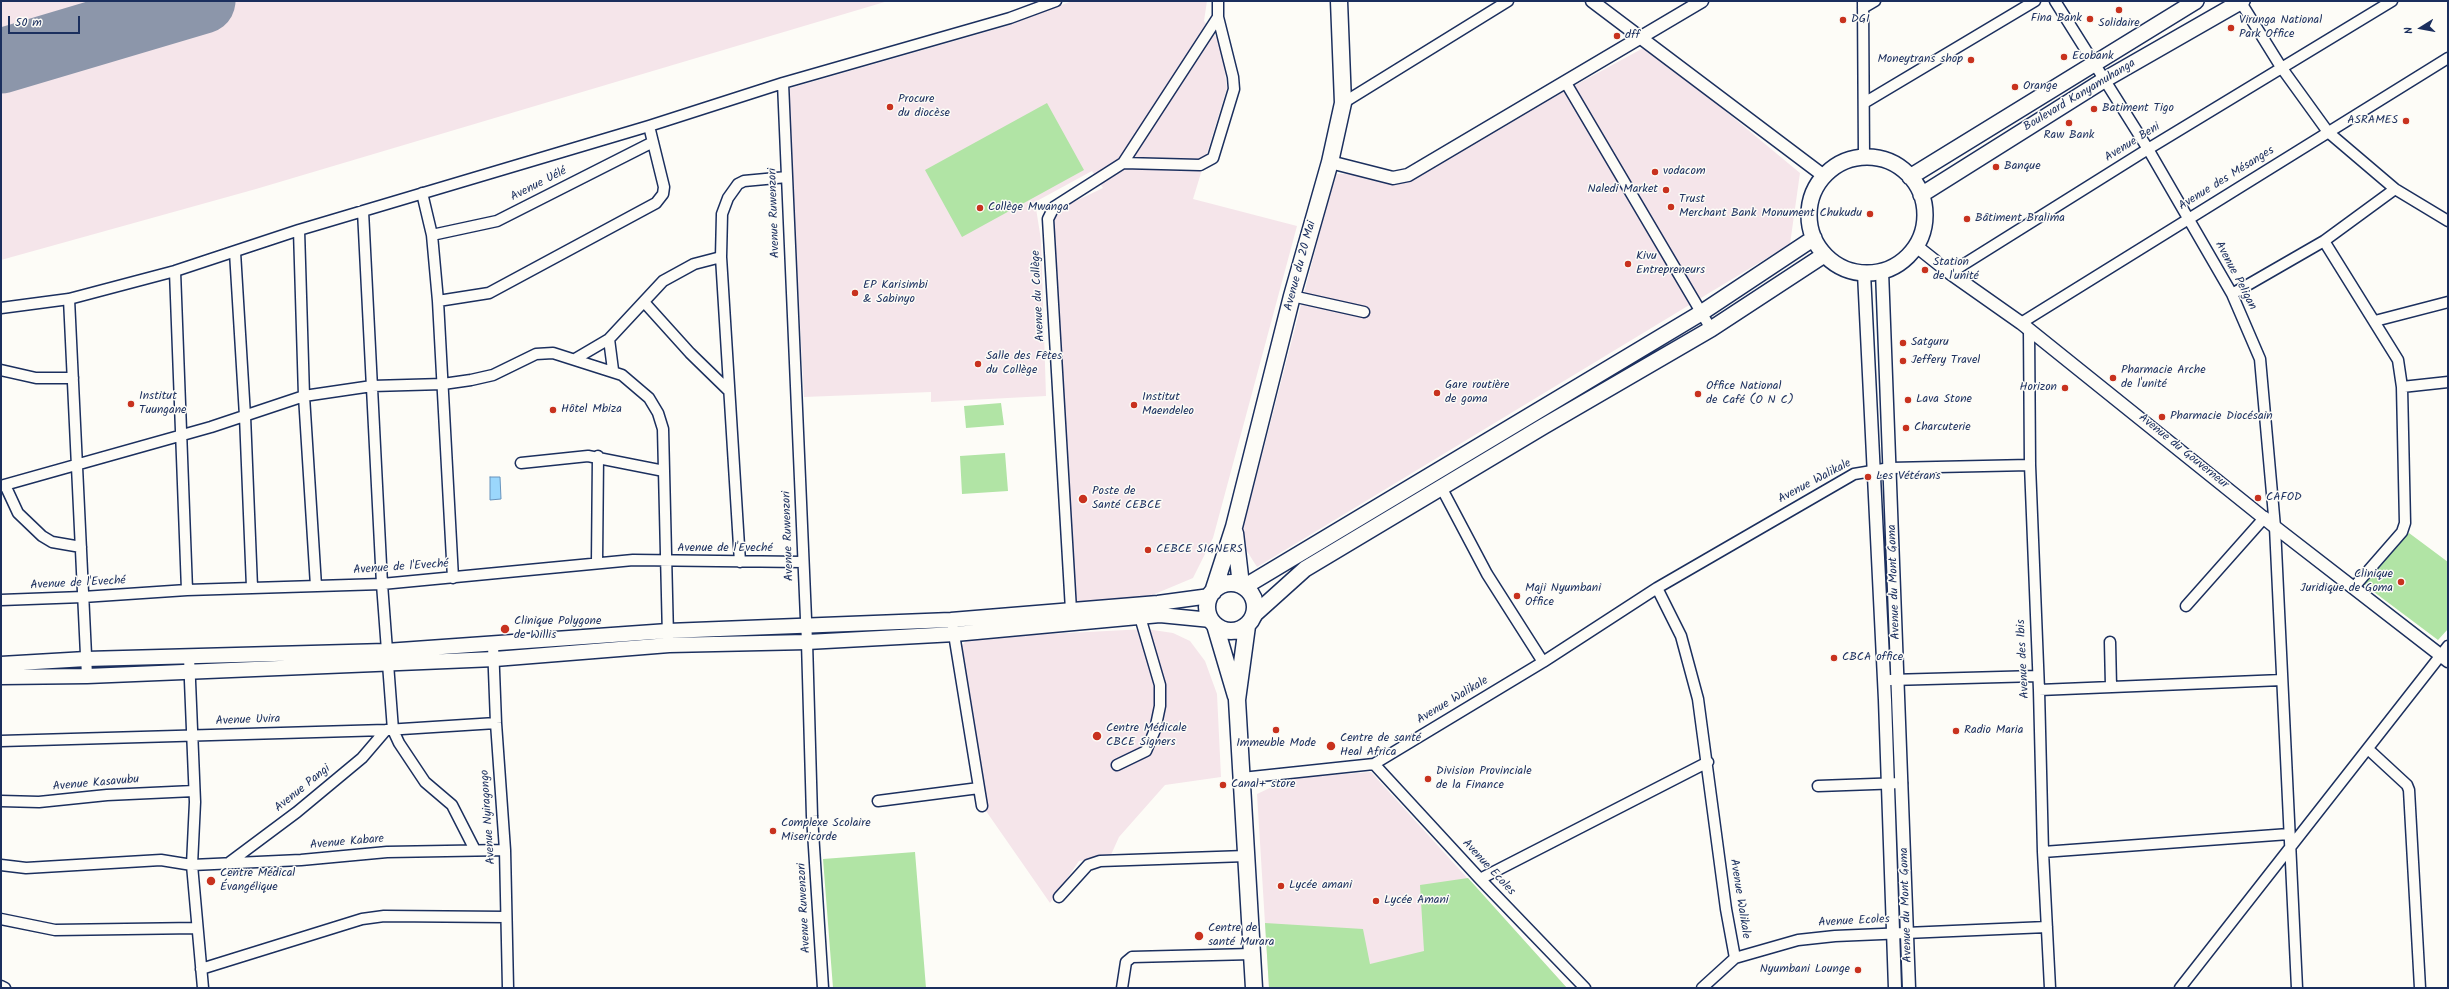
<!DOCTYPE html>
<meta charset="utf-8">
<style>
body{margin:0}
#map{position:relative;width:2449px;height:989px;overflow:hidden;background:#fdfcf7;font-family:Kalam,sans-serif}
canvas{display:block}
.frame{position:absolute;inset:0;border:2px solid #1b2f5e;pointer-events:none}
.north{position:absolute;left:2401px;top:8px;width:40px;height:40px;-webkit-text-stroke:3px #fdfcf7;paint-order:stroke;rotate:259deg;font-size:11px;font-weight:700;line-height:16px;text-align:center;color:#1b2f5e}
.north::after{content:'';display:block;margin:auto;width:14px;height:18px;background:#1b2f5e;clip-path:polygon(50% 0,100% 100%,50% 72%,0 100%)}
.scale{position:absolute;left:8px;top:16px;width:72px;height:18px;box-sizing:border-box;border:2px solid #1b2f5e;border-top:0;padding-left:5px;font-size:12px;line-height:14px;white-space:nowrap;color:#1b2f5e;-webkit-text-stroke:3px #fdfcf7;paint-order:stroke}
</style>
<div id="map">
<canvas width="2449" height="989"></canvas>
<div class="frame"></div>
<div class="north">N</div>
<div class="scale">50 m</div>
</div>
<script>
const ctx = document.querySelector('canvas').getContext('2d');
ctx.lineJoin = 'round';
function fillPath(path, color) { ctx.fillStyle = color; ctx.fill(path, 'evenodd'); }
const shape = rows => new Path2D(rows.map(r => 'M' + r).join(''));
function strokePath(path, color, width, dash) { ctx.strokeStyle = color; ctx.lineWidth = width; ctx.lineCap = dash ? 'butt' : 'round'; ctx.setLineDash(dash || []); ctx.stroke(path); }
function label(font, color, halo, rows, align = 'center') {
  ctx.font = font + ' Kalam,sans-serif'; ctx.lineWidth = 3; ctx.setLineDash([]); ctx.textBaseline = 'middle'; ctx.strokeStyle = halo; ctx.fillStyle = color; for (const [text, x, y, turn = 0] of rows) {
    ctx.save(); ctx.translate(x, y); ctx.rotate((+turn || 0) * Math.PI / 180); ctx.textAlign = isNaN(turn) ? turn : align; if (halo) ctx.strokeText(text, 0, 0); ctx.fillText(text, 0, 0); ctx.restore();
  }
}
fillPath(shape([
 [1,1,888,1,256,189,1,260],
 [1072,1,1207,1,1204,21,1221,43,1227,88,1193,199,1297,226,1213,538,1193,578,1150,596,1076,607,1054,216,1059,209,1103,188,1092,171,1035,202,1041,240,1046,396,931,402,931,392,804,397,787,89,1010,25],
 [1647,46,1800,173,1790,244,1257,567,1240,540,1335,174,1369,173,1400,181],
 [1146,629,1173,633,1190,641,1205,661,1217,694,1221,777,1165,785,1119,837,1110,857,1079,861,1050,903,986,811,961,647,968,638],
 [1371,772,1567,988,1269,988,1257,794,1291,778]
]), '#f5e5ea');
fillPath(shape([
 [1047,103,1084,170,962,237,925,170],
 [1001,403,1004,425,966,428,964,406],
 [1005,453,1008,491,962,494,960,456],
 [2409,533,2448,562,2448,629,2438,640,2362,583],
 [915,852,926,988,833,988,823,859],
 [1468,878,1567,988,1269,988,1265,923,1363,929,1370,964,1424,951,1420,885]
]), '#b1e4a5');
const water = shape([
 [490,477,500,477,501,499,490,500,490,477]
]);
fillPath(water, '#9bd7fc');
strokePath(water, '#6894bd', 1);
strokePath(shape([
 [1,61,203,1]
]), '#8c96aa', 65);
const minor = shape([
 [1863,1,1864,157],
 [2055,1,2148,149,2232,294,2260,359,2275,527,2297,988],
 [2240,1,2281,67,2328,132,2395,189,2448,221],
 [1863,8,1875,1],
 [783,83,807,642,812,816,823,988],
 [1566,83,1711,329],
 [1343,103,1508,1],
 [1864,103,2035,1],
 [1123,163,1200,165,1213,158,1234,89,1233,77,1218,17,1218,1],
 [422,193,432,235,438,301,453,578],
 [363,211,382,584,393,730,399,743,425,782,452,805,475,850],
 [299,230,304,396,316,586],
 [432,235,497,221,653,142],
 [2324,241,2398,360,2402,387,2405,523,2402,532,2354,587],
 [235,252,245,416,252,587],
 [175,271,187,590],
 [1950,273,2148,149,2392,1],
 [2232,294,2324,241,2395,189],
 [1292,296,1364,312],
 [69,299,87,676],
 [438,301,489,293,656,203,663,194,664,187,649,126],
 [644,302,690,353,729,391],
 [1,308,69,299,175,271,299,230,649,126,783,83,1010,18,1056,1],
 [2375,321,2448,302],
 [2021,323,2448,58],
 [2029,329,2030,465,2039,690,2043,852,2050,988],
 [609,339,613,370],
 [575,359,609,339,663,281,694,264,721,257],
 [1,370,36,378,73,378],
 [2402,387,2448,382],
 [521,463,588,456,664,471],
 [5,485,18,513,42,536,52,542,81,547],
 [1,486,211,427,304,396,372,386,443,384,471,380,493,375,536,354,553,353,622,375,649,398,658,413,663,429,668,637],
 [1441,487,1487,574,1543,662],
 [597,562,598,456],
 [740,562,721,257,722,214,728,198,738,184,744,181,787,177],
 [1657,588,1681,636,1698,699,1726,909,1735,958],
 [1,600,83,597,187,590,382,584,633,560,803,562],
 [2186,606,2265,517],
 [1071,610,1048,219,1054,207,1123,163,1218,17],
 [953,628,982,806],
 [2110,642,2111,686],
 [493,645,496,723,505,850,508,988],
 [189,657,195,802,192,865,203,988],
 [1890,680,2038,676],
 [2039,690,2282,680],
 [1,741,386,730,496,723],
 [2368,749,2407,785,2409,790,2420,988],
 [1374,764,1480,879,1585,988],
 [1117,765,1146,751,1155,730,1160,706,1160,685,1140,617],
 [1242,778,1374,764,1543,662,1657,588,1854,474,1890,468,2030,465],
 [1818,786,1902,783],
 [1,801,39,802,107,795,194,791],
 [878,801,979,788],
 [2043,852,2289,834],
 [230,862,297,812,362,758,386,730],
 [1,865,26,868,161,860,192,865,301,860,387,852,505,850],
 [1480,879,1708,762],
 [1059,897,1088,865,1100,861,1246,856],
 [1,919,55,930,197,928],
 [201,969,362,919,384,916,506,917],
 [1,986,5,988],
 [1122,988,1126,962,1132,957,1252,954],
 [1702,988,1735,958,1798,940,1835,936,2047,927],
 [2180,988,2448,646]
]);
const tertiary = shape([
 [1592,1,1824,176],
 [1330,162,1393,178,1408,175,1702,1],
 [1916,246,1950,273,2021,323,2275,527,2448,661],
 [1882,271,1909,988],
 [1864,273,1885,700,1895,988]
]);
const secondary = shape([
 [1,664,86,659,386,651,668,631,951,620,1158,603,1210,596],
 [1,677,87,676,495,659,669,645,807,642,955,634,1160,615,1211,620]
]);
const primary = shape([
 '1809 215a58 58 0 1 1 116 0a58 58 0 1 1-116 0Z',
 [1910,177,2196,1],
 [1921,195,2104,80,2242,1],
 [1244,587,1701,313,1814,238],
 [1255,614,1305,569,1544,426,1711,329,1824,255]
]);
const trunk = shape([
 [1235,533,1241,585],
 '1207 607a24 24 0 1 1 48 0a24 24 0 1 1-48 0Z',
 [1213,592,1234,527,1292,296,1330,162,1343,103,1339,1],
 [1215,625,1236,696],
 [1247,626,1237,700,1254,988]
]);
strokePath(minor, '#1b2f5e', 13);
strokePath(tertiary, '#1b2f5e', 15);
strokePath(secondary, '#1b2f5e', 17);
strokePath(primary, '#1b2f5e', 18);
strokePath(trunk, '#1b2f5e', 19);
strokePath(minor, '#fdfcf7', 10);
strokePath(tertiary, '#fdfcf7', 12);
strokePath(secondary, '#fdfcf7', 14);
strokePath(primary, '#fdfcf7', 15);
strokePath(trunk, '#fdfcf7', 16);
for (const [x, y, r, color] of [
 [2119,10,4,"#c8321e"],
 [2090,19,4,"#c8321e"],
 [1843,20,4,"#c8321e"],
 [2231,28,4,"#c8321e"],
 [1617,36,4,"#c8321e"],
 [2064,57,4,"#c8321e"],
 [1971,60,4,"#c8321e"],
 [2015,87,4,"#c8321e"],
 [890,107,4,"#c8321e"],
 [2094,109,4,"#c8321e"],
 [2406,121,4,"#c8321e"],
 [2069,123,4,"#c8321e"],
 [1996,167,4,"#c8321e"],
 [1655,172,4,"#c8321e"],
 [1666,190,4,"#c8321e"],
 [1671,207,4,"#c8321e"],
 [980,208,4,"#c8321e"],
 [1870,214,4,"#c8321e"],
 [1967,219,4,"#c8321e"],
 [1628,264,4,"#c8321e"],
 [1925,270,4,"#c8321e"],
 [855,293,4,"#c8321e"],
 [1903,343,4,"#c8321e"],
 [1903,361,4,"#c8321e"],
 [978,364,4,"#c8321e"],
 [2113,378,4,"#c8321e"],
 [2065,388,4,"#c8321e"],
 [1437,393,4,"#c8321e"],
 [1698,394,4,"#c8321e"],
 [1908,400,4,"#c8321e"],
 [131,404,4,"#c8321e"],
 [1134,405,4,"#c8321e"],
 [553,410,4,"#c8321e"],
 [2162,417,4,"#c8321e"],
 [1906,428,4,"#c8321e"],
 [1868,477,4,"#c8321e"],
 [2258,498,4,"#c8321e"],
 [1083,499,5,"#c8321e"],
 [1148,550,4,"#c8321e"],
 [2401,582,4,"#c8321e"],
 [1517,596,4,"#c8321e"],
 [505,629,5,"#c8321e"],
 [1834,658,4,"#c8321e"],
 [1276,730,4,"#c8321e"],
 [1956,731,4,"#c8321e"],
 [1097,736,5,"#c8321e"],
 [1331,746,5,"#c8321e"],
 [1428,779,4,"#c8321e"],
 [1223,785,4,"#c8321e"],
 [773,831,4,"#c8321e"],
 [211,881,5,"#c8321e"],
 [1281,886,4,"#c8321e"],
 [1376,901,4,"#c8321e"],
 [1199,936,5,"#c8321e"],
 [1858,970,4,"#c8321e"]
]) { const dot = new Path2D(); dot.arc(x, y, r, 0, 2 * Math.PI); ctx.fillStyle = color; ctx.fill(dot); strokePath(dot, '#fdfcf7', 1.5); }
label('12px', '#1b2f5e', '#fdfcf7', [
 ["Fina Bank",2082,19,"right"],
 ["DGI",1851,20],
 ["Virunga National",2239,21],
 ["Park Office",2239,35],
 ["Solidaire",2119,24,"center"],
 ["dff",1625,36],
 ["Ecobank",2072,57],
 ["Moneytrans shop",1963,60,"right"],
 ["Orange",2023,87],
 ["Procure",898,100],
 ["du diocèse",898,114],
 ["Batiment Tigo",2102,109],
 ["ASRAMES",2398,121,"right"],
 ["Raw Bank",2069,136,"center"],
 ["Banque",2004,167],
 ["vodacom",1663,172],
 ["Naledi Market",1658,190,"right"],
 ["Trust",1679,200],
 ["Merchant Bank",1679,214],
 ["Collège Mwanga",988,208],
 ["Monument Chukudu",1862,214,"right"],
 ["Bâtiment Bralima",1975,219],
 ["Kivu",1636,257],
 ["Entrepreneurs",1636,271],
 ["Station",1933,263],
 ["de l'unité",1933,277],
 ["EP Karisimbi",863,286],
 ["& Sabinyo",863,300],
 ["Satguru",1911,343],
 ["Salle des Fêtes",986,357],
 ["du Collège",986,371],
 ["Jeffery Travel",1911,361],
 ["Pharmacie Arche",2121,371],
 ["de l'unité",2121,385],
 ["Gare routière",1445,386],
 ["de goma",1445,400],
 ["Office National",1706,387],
 ["de Café (O N C)",1706,401],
 ["Horizon",2057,388,"right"],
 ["Institut",139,397],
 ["Tuungane",139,411],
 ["Institut",1142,398],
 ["Maendeleo",1142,412],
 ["Lava Stone",1916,400],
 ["Hôtel Mbiza",561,410],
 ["Pharmacie Diocésain",2170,417],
 ["Charcuterie",1914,428],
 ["Les Vétérans",1876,477],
 ["Poste de",1092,492],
 ["Santé CEBCE",1092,506],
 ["CAFOD",2266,498],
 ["CEBCE SIGNERS",1156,550],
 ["Clinique",2393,575,"right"],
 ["Juridique de Goma",2393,589,"right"],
 ["Maji Nyumbani",1525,589],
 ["Office",1525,603],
 ["Clinique Polygone",514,622],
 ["de Willis",514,636],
 ["CBCA office",1842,658],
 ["Centre Médicale",1106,729],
 ["CBCE Signers",1106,743],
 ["Radio Maria",1964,731],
 ["Centre de santé",1340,739],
 ["Heal Africa",1340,753],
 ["Immeuble Mode",1276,744,"center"],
 ["Division Provinciale",1436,772],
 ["de la Finance",1436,786],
 ["Canal+ store",1231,785],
 ["Complexe Scolaire",781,824],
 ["Misericorde",781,838],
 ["Centre Médical",220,874],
 ["Évangélique",220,888],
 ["Lycée amani",1289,886],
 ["Lycée Amani",1384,901],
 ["Centre de",1208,929],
 ["santé Murara",1208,943],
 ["Nyumbani Lounge",1850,970,"right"]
], 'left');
label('12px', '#1b2f5e', '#fdfcf7', [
 ["Boulevard Kanyamuhanga",2080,96,-31],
 ["Avenue Beni",2133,143,-32],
 ["Avenue des Mésanges",2227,179,-32],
 ["Avenue Uélé",539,185,-27],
 ["Avenue Ruwenzori",775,213,-92],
 ["Avenue du 20 Mai",1301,266,-75],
 ["Avenue Peligan",2235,276,62],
 ["Avenue du Collège",1039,296,-93],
 ["Avenue du Gouverneur",2183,452,39],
 ["Avenue Walikale",1815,482,-28],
 ["Avenue Ruwenzori",789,536,-92],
 ["Avenue de l'Eveché",725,549],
 ["Avenue de l'Eveché",401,568,-4],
 ["Avenue du Mont Goma",1895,582,-92],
 ["Avenue de l'Eveché",78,584,-3],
 ["Avenue des Ibis",2024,659,-93],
 ["Avenue Walikale",1453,701,-31],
 ["Avenue Uvira",248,721,-2],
 ["Avenue Kasavubu",96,784,-5],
 ["Avenue Pangi",303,789,-39],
 ["Avenue Nyiragongo",489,817,-94],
 ["Avenue Kabare",347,843,-5],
 ["Avenue Ecoles",1488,868,47],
 ["Avenue Walikale",1739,899,81],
 ["Avenue du Mont Goma",1907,905,-92],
 ["Avenue Ruwenzori",805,908,-93],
 ["Avenue Ecoles",1854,922,-3]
]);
</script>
